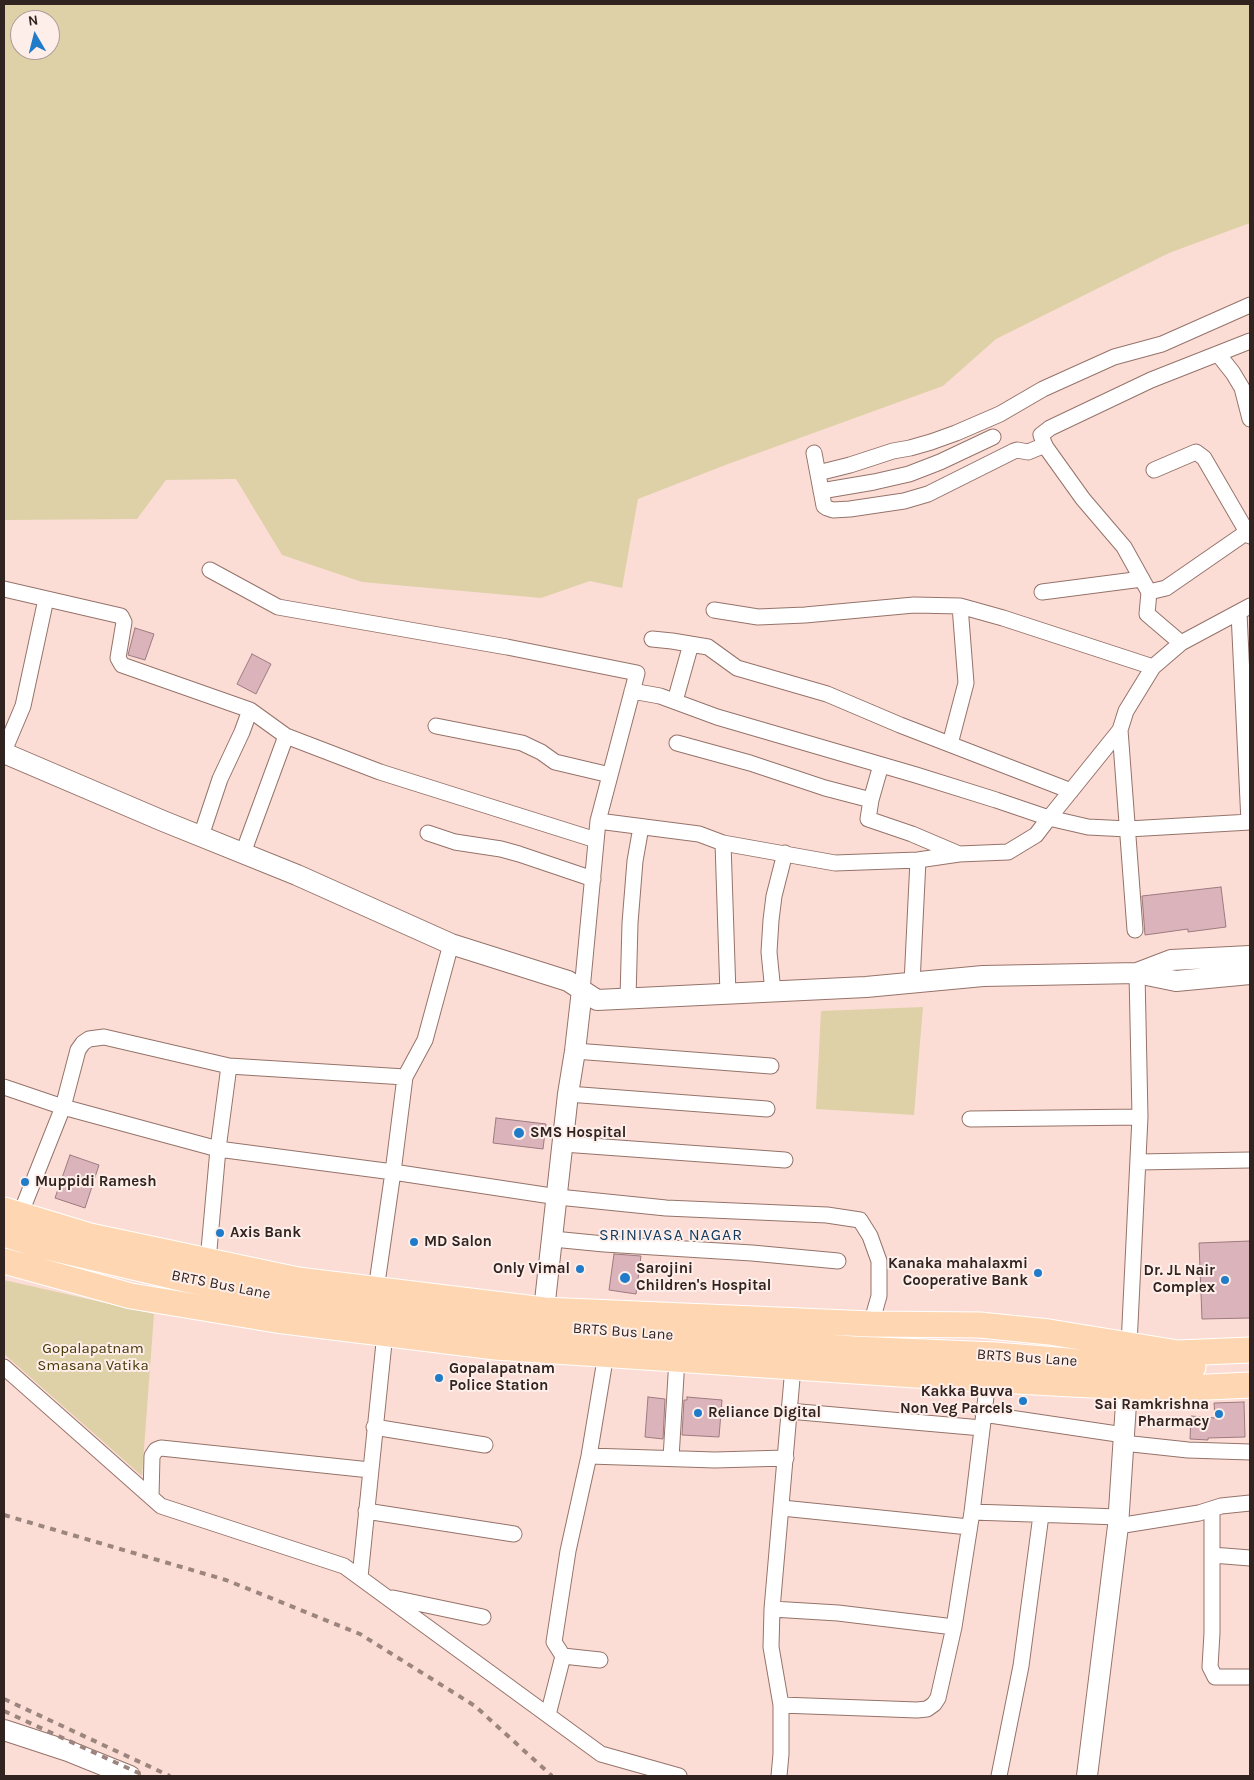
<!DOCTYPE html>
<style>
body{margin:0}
#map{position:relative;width:1254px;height:1780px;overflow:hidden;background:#fcddd5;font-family:Karla,sans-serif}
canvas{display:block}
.frame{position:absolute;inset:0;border:5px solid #31231f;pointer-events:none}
.north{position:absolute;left:10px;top:10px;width:50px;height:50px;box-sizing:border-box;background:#feeeea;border:1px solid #ac9d99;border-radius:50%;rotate:352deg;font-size:14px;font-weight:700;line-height:20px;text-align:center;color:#31231f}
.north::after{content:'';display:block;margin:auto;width:18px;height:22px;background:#207bc8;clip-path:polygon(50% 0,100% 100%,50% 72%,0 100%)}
</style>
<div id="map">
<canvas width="1254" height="1780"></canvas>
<div class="frame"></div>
<div class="north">N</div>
</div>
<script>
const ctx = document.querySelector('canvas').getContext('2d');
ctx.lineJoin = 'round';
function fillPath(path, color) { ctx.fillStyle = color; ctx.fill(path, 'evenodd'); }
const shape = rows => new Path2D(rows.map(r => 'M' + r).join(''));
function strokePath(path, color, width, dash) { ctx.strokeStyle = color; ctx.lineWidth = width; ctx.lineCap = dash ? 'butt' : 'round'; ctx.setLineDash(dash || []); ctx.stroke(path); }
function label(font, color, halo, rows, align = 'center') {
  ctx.font = font + ' Karla,sans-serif'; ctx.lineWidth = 4; ctx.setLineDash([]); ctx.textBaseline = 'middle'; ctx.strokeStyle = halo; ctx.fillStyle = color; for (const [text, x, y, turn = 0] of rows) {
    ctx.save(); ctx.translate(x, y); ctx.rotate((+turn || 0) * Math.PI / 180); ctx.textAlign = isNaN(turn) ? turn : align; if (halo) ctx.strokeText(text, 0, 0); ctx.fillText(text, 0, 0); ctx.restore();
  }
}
fillPath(shape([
 [4,4,1250,4,1250,223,1169,253,996,339,943,386,728,464,638,499,622,588,590,581,541,598,362,582,282,555,236,479,166,480,137,519,4,520],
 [20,20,50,20,50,50,20,50],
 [923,1007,914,1115,816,1109,821,1011],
 [4,1280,154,1314,142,1476,4,1354]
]), '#ded1a7');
const building = shape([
 [135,628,154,634,145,660,128,655,135,628],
 [252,654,271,664,256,694,237,684,252,654],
 [1221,887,1226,927,1188,932,1188,929,1145,935,1142,896,1221,887],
 [496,1118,546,1124,543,1149,493,1143,496,1118],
 [70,1155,99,1165,85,1208,55,1198,70,1155],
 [1250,1241,1250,1318,1202,1319,1199,1243,1250,1241],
 [614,1254,641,1256,636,1294,609,1290,614,1254],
 [648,1397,665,1399,663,1439,645,1437,648,1397],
 [687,1397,722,1400,719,1437,682,1435,684,1400,687,1400,687,1397],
 [1244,1402,1245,1437,1208,1438,1208,1440,1190,1439,1191,1416,1215,1418,1214,1403,1244,1402]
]);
fillPath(building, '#dbb4bb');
strokePath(building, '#9d7a80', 1);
const minor = shape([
 [1218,354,1233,373,1242,388,1250,419],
 [814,453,824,506,827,508,833,510,850,509,904,501,928,494,1014,451,1017,450,1028,452,1045,445],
 [1154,470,1196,452,1204,458,1247,532,1250,530],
 [818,473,850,465,893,451,910,448,931,442,956,433,1000,414,1043,389,1114,357,1162,344,1250,305],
 [821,491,874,482,909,474,940,462,993,437],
 [210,570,278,607,507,647,637,673,598,821,582,990],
 [4,589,121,616,124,622,118,658,122,665,250,710,286,736,380,772,596,840],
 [1042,592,1142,579],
 [1149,592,1166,588,1247,532,1250,536],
 [714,610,758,617,805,615,914,605,960,606,1003,618,1153,667],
 [1239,613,1249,822],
 [652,639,672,641,708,647,737,668,827,694,900,725,1071,791],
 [1181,643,1147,614,1149,592,1124,547,1083,499,1045,446,1041,435,1050,428,1151,380,1250,341],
 [632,691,660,696,717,717,916,775,996,800,1049,818,1120,730,1126,711,1153,667,1181,643,1250,606],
 [675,701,691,644],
 [436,726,522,743,541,752,555,762,610,775],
 [1120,730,1135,930],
 [677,743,750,763,825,788,871,800,868,819,912,834,959,854],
 [950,744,966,683,960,606],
 [4,751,23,706,46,599],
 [871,800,881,765],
 [598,821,699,834,723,843,835,863,918,860,959,854,1008,852,1036,835,1049,818,1088,827,1128,829,1250,822],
 [428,833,455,842,501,849,519,854,593,879],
 [201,836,220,779,242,732,250,710],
 [723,843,728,994],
 [243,853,286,736],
 [912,983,918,860],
 [773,992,769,952,771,920,774,896,785,853],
 [628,998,630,923,635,861,641,827],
 [575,1051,771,1066],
 [405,1077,393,1172,558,1197,666,1208,827,1215,860,1220,870,1236,879,1261,879,1296,871,1324],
 [4,1087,63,1107,218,1149,393,1172,376,1290],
 [568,1094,767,1109],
 [970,1119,1140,1117],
 [563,1144,785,1160],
 [1138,1162,1250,1160],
 [20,1215,63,1107,78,1050,83,1043,89,1039,104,1037,229,1066,405,1077,425,1040,451,944],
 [553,1239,604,1244,752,1253,838,1261],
 [208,1261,218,1149,229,1066],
 [1129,1345,1140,1117,1137,973],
 [4,1367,161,1506,344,1566,601,1754,679,1776],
 [789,1411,982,1428],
 [983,1414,1124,1435],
 [374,1427,485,1445],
 [1123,1443,1188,1450,1250,1452],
 [589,1456,715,1460,786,1458],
 [671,1458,677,1359],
 [151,1497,152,1456,156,1450,161,1448,370,1470],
 [782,1508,969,1527],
 [1212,1509,1212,1633,1210,1667,1215,1677,1250,1677],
 [366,1511,514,1534],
 [972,1512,1119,1517],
 [1118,1526,1199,1513,1221,1506,1250,1503],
 [1212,1555,1250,1558],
 [360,1577,385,1333],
 [393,1598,483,1617],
 [772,1609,838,1613,954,1627],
 [600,1660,563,1656,554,1642,568,1551,589,1456,606,1354],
 [781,1705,917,1710,927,1709,934,1704,938,1698,954,1627,972,1512,988,1380],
 [548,1715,563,1656],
 [779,1776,781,1754,781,1705,771,1647,772,1609,793,1367],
 [999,1776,1021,1666,1041,1515]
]);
const tertiary = shape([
 [4,753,163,821,297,875,451,944,568,981,597,1000,866,987,983,976,1137,973,1176,981,1250,974],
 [1137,973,1171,960,1250,956],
 [544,1310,568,1094,575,1051,582,990],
 [4,1730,68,1751,130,1776],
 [1087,1776,1118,1526,1128,1373]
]);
const primary = shape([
 [4,1210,90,1236,298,1280,544,1310,871,1324,980,1325,1049,1332,1178,1353,1250,1350],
 [4,1234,39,1245,189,1280,294,1300,413,1315,550,1328,854,1349,995,1355,1068,1361,1128,1368,1193,1367],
 [4,1261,131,1296,276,1320,495,1347,960,1378,1166,1389,1250,1385]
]);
strokePath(minor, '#95736a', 17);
strokePath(tertiary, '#95736a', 22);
strokePath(primary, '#fff', 27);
strokePath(minor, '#fff', 15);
strokePath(tertiary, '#fff', 20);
strokePath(primary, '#fed7b2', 25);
strokePath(shape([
 [4,1515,226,1580,360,1634,475,1706,552,1776],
 [4,1699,170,1776],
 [4,1711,145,1776]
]), '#9c857f', 4, [6, 6]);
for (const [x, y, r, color] of [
 [519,1133,6,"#207bc8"],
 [25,1182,5,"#207bc8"],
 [220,1233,5,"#207bc8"],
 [414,1242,5,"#207bc8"],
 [580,1269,5,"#207bc8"],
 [1038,1273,5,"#207bc8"],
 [625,1278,6,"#207bc8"],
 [1225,1280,5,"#207bc8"],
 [439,1378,5,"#207bc8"],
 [1023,1401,5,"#207bc8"],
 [698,1413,5,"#207bc8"],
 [1219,1414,5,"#207bc8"]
]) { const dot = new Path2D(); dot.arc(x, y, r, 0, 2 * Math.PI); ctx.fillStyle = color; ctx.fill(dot); strokePath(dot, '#feeeea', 2); }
label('bold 15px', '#31231f', '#feeeea', [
 ["SMS Hospital",530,1133],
 ["Muppidi Ramesh",35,1182],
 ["Axis Bank",230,1233],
 ["MD Salon",424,1242],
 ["Kanaka mahalaxmi",1028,1264,"right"],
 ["Cooperative Bank",1028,1281,"right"],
 ["Only Vimal",570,1269,"right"],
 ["Sarojini",636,1269],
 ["Children's Hospital",636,1286],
 ["Dr. JL Nair",1215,1271,"right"],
 ["Complex",1215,1288,"right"],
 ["Gopalapatnam",449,1369],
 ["Police Station",449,1386],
 ["Kakka Buvva",1013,1392,"right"],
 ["Non Veg Parcels",1013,1409,"right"],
 ["Sai Ramkrishna",1209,1405,"right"],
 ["Pharmacy",1209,1422,"right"],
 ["Reliance Digital",708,1413]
], 'left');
label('15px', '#31231f', '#feeeea', [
 ["BRTS Bus Lane",221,1285,11],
 ["BRTS Bus Lane",623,1332,4],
 ["BRTS Bus Lane",1027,1358,4]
]);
label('15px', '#453804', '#feeeea', [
 ["Gopalapatnam",93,1349],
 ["Smasana Vatika",93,1366]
]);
ctx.letterSpacing = '1px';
label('16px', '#123b61', '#feeeea', [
 ["SRINIVASA NAGAR",671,1235]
]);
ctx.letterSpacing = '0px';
</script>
